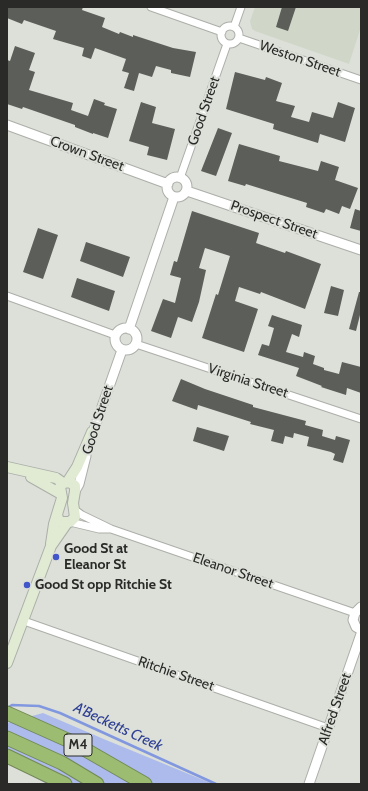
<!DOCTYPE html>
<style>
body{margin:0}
#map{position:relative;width:368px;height:791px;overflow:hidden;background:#dce0d9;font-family:Cabin,sans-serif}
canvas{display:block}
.frame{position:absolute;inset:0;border:8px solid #2a2b28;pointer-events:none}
</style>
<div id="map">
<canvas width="368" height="791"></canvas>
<div class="frame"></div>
</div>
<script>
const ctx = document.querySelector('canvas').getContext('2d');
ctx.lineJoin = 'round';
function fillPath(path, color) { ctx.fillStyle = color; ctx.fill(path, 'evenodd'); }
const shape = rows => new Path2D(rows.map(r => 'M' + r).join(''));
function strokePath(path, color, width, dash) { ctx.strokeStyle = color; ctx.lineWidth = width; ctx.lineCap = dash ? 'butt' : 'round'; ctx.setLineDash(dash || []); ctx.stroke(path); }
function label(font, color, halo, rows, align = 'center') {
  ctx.font = font + ' Cabin,sans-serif'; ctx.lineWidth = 4; ctx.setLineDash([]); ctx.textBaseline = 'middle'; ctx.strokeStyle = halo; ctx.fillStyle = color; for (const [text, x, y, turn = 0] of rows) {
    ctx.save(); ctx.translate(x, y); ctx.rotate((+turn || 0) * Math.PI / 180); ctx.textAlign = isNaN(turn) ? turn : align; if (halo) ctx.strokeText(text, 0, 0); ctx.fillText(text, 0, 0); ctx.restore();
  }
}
fillPath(shape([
 [255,7,361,7,361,27,349,64,255,31,252,29,250,21]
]), '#d0d7c8');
fillPath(shape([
 [43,713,106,740,213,784,47,784,7,762,7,723]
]), '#acbbec');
strokePath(shape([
 [7,708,12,705,39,706,60,713,216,784]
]), '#8197df', 2.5);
fillPath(shape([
 [7,7,83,7,82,10,105,18,102,27,119,34,120,32,133,37,133,35,173,48,196,52,190,77,171,73,171,70,156,66,152,77,139,73,134,91,124,88,129,73,122,71,126,59,95,48,91,59,82,56,84,48,53,39,56,31,24,20,22,24,7,18],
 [282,7,296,7,288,31,276,27],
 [15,46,35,53,29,70,35,72,29,90,73,103,71,110,88,116,94,99,105,103,104,105,117,109,108,138,93,133,93,134,75,127,75,125,23,107,22,109,7,104,7,60,10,61],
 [235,72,265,80,266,77,282,83,276,101,295,106,291,117,309,122,312,112,333,118,338,102,355,108,345,142,320,134,318,143,273,129,274,124,226,109],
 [141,102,156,107,152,123,175,129,167,160,147,155,149,147,129,141],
 [218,128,232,133,216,176,201,171],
 [239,144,280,156,279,161,318,171,321,161,339,167,335,180,358,188,350,209,342,206,339,214,326,209,324,213,306,207,307,203,246,184,245,186,228,181],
 [355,209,361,211,361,231,350,228],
 [192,211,259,233,256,243,285,253,286,251,321,264,305,309,261,292,260,294,239,287,235,301,258,309,244,352,202,338,216,294,218,295,230,256,205,248,199,268,206,270,199,302,192,322,178,317,171,338,151,331,163,299,175,303,181,278,170,275,174,261,177,262],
 [38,228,58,235,43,279,23,272],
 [86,242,130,257,123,277,80,261],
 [77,278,115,291,109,311,71,297],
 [331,286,344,290,338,316,324,313],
 [359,292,361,292,361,311,356,331,349,329],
 [272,315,302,325,299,337,292,334,286,352,303,357,304,352,315,356,313,364,324,368,324,370,339,374,342,362,361,367,361,393,347,388,346,395,321,387,322,386,296,376,299,368,258,355,262,344,269,346,274,328,268,326],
 [181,379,205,389,253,405,253,407,306,421,305,425,323,430,322,436,335,440,336,436,350,440,343,463,333,460,335,454,331,452,307,446,309,437,294,433,293,438,285,436,283,444,271,441,274,430,250,424,251,422,198,405,197,410,172,401],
 [197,427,229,436,224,451,193,441]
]), '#5c5f59');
const minor = shape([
 [151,7,222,32],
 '221 35a9 9 0 1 1 18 0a9 9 0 1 1-18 0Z',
 [234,27,241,7],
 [239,38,361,80],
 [180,178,227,44],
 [7,296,115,335],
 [136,344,361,419],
 [75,510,82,515,111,529,355,613],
 [70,522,99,529,110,529],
 [24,621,328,728]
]);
const tertiary = shape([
 [7,125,168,184],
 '167 187a10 10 0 1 1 20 0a10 10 0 1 1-20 0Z',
 [187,191,361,250],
 '115 339a11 11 0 1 1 22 0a11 11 0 1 1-22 0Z',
 [129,329,174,197],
 [91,438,122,350],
 [75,491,79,484,86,456],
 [361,607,355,613,353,620,356,627,361,630],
 [309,784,361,634]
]);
const secondary = shape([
 [7,467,56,478,63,483],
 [31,477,61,494],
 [68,481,77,467,92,432],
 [51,544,54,524,62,498,60,487,63,483,70,482,75,486,75,491,73,503,75,517,70,522,63,522,59,521,57,515],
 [7,663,51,546,67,523]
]);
const motorway = shape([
 [7,713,72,742,145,784],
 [7,738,62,763,97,784],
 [7,756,65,784]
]);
strokePath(minor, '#acafa9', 9);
strokePath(tertiary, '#acafa9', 11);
strokePath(secondary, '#acafa9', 12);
strokePath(motorway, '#748957', 15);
strokePath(minor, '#fff', 7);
strokePath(tertiary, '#fff', 9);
strokePath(secondary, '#e1ebd4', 10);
strokePath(motorway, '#9cbc71', 13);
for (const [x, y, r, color] of [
 [56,557,4,"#4156ca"],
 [27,585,4,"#4156ca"]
]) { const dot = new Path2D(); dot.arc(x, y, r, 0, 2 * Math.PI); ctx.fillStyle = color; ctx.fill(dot); strokePath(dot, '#dce0d9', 1.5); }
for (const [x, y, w] of [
 [78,745,28]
]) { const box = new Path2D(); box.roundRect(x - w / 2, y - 11, w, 22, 3); ctx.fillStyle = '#dce0d9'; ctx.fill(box); strokePath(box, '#2a2b28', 1); }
label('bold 13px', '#2a2b28', null, [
 ["M4",78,745]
]);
label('14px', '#2a2b28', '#dce0d9', [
 ["Weston Street",300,59,19],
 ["Good Street",204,111,-71],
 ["Crown Street",87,154,20],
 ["Prospect Street",274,220,19],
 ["Virginia Street",248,381,18],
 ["Good Street",98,420,-72],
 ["Eleanor Street",233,571,19],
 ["Ritchie Street",176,674,19],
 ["Alfred Street",335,709,-71]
]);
label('bold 14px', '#2a2b28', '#dce0d9', [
 ["Good St at",64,549],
 ["Eleanor St",64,565],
 ["Good St opp Ritchie St",35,585]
], 'left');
label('italic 15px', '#2f3f94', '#dce0d9', [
 ["A'Becketts Creek",118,727,25]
]);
</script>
